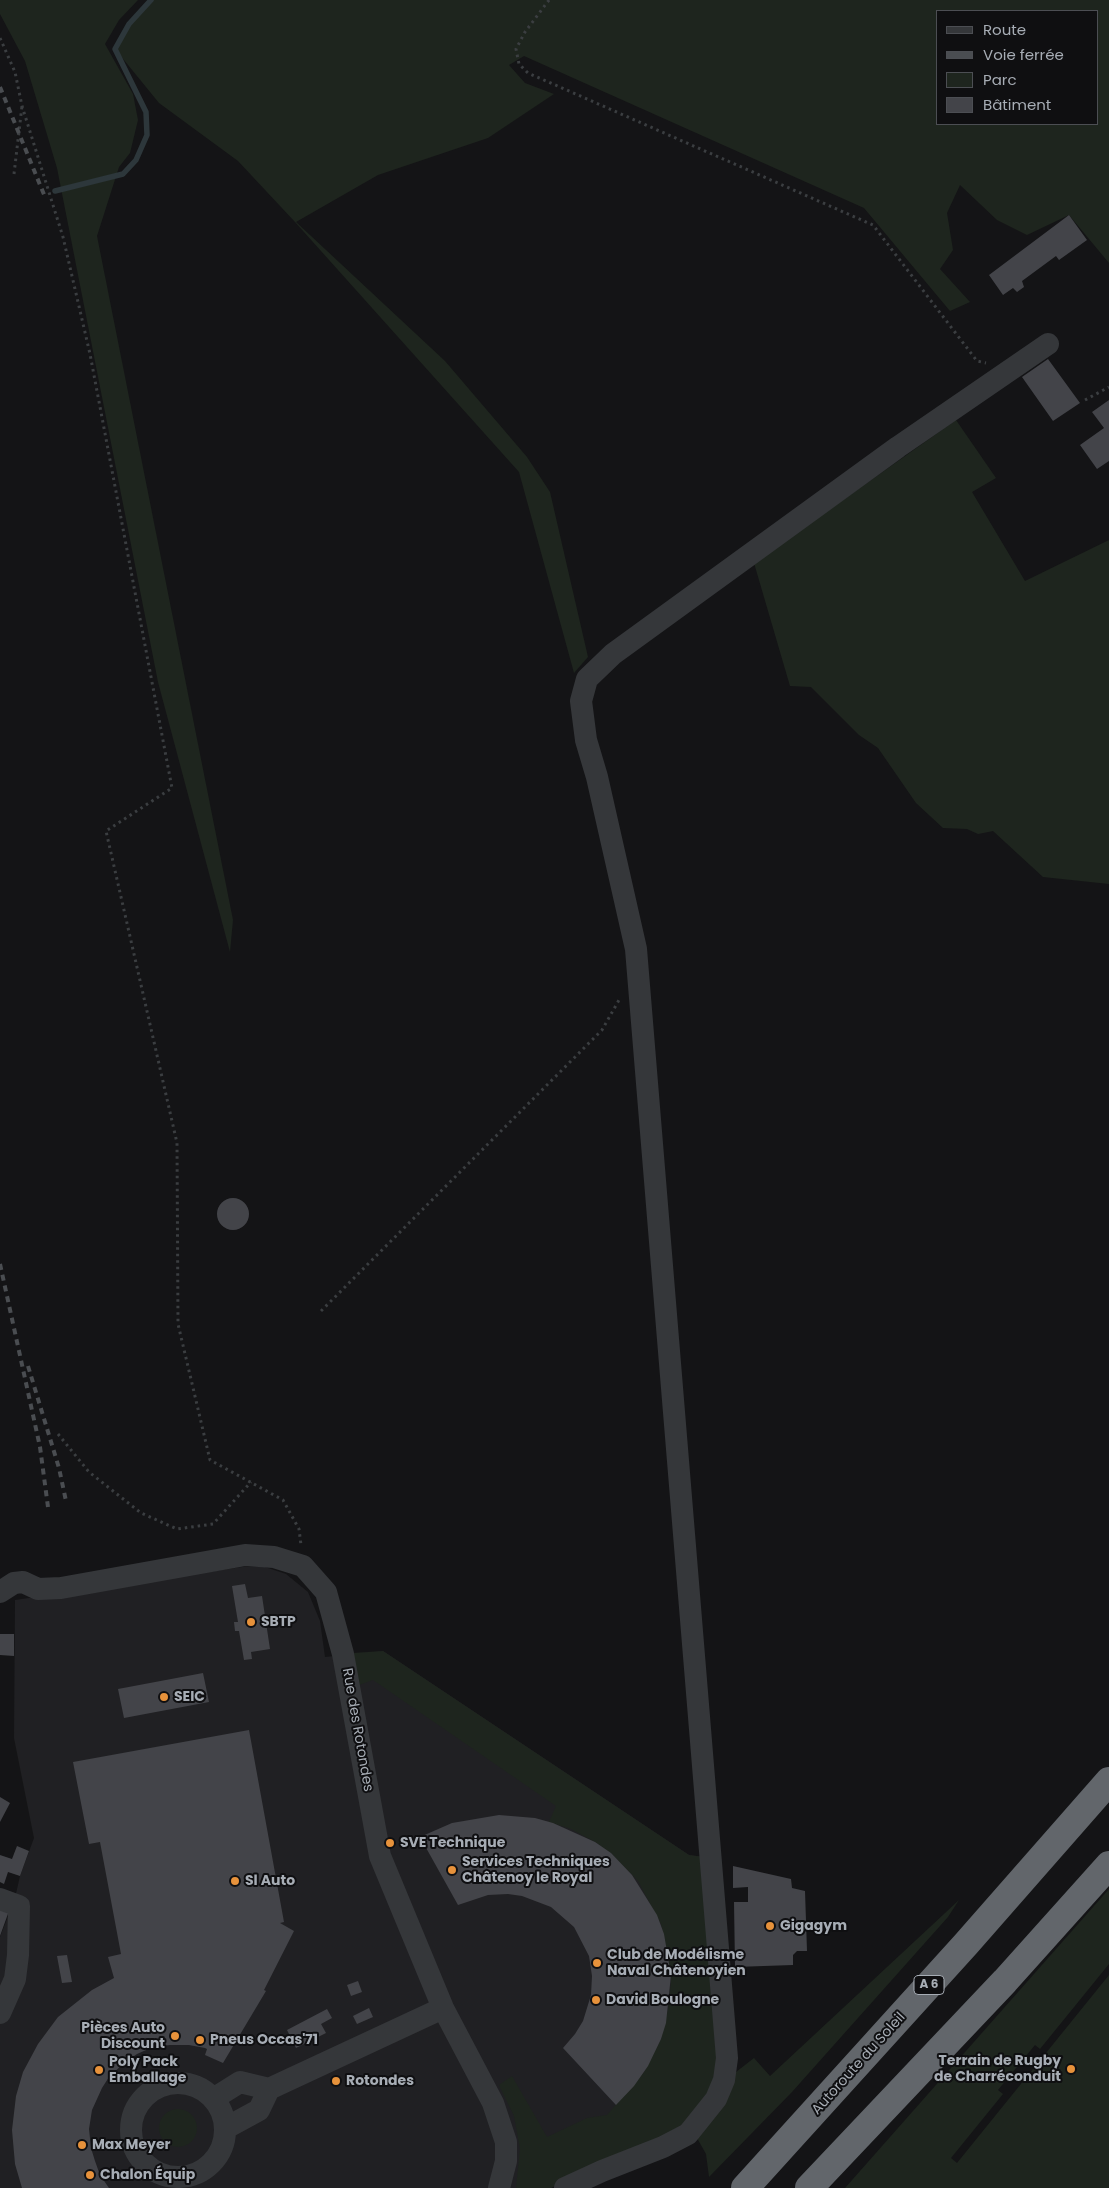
<!DOCTYPE html>
<meta charset="utf-8">
<style>
body{margin:0}
#map{position:relative;width:1109px;height:2188px;overflow:hidden;background:#141416;font-family:Poppins,sans-serif}
canvas{display:block}
.legend{position:absolute;left:936px;top:10px;width:162px;height:115px;box-sizing:border-box;background:#0f0f11;border:1px solid #4c4e53;margin:0;padding:6px 9px;list-style:none;font-size:15px;color:#a7adb5}
.legend li{display:flex;align-items:center;gap:10px;height:25px}
.legend b{width:25px;border:1px solid #4c4e53}
</style>
<div id="map">
<canvas width="1109" height="2188"></canvas>
<ul class="legend">
<li><b style="height:6px;background:#35373a"></b>Route</li>
<li><b style="height:6px;background:#4a4d51"></b>Voie ferrée</li>
<li><b style="height:14px;background:#1e251e"></b>Parc</li>
<li><b style="height:14px;background:#434449"></b>Bâtiment</li>
</ul>
</div>
<script>
const ctx = document.querySelector('canvas').getContext('2d');
ctx.lineJoin = 'round';
function fillPath(path, color) { ctx.fillStyle = color; ctx.fill(path, 'evenodd'); }
const shape = rows => new Path2D(rows.map(r => 'M' + r).join(''));
function strokePath(path, color, width, dash) { ctx.strokeStyle = color; ctx.lineWidth = width; ctx.lineCap = dash ? 'butt' : 'round'; ctx.setLineDash(dash || []); ctx.stroke(path); }
function label(font, color, halo, rows, align = 'center') {
  ctx.font = font + ' Poppins,sans-serif'; ctx.lineWidth = 4; ctx.setLineDash([]); ctx.textBaseline = 'middle'; ctx.strokeStyle = halo; ctx.fillStyle = color; for (const [text, x, y, turn = 0] of rows) {
    ctx.save(); ctx.translate(x, y); ctx.rotate((+turn || 0) * Math.PI / 180); ctx.textAlign = isNaN(turn) ? turn : align; if (halo) ctx.strokeText(text, 0, 0); ctx.fillText(text, 0, 0); ctx.restore();
  }
}
fillPath(shape([
 [242,1567,265,1567,286,1574,308,1592,320,1621,325,1657,383,1651,689,1855,704,1857,710,1956,608,2159,551,2188,0,2188,0,1937,15,1898,20,1876,34,1838,14,1738,15,1600]
]), '#202023');
fillPath(shape([
 [0,0,138,0,119,20,105,44,133,94,138,120,130,153,119,167,97,236,233,920,230,952,158,682,57,168,25,61,0,14],
 [151,0,1109,0,1109,263,1069,215,1027,235,997,220,960,185,947,213,953,250,940,269,970,302,950,311,864,208,524,56,509,65,525,83,554,94,488,138,378,175,296,222,445,361,527,457,550,492,588,657,574,673,519,472,295,222,238,161,159,103,115,49,129,24],
 [938,11,1098,11,1098,124,938,124],
 [956,420,996,478,972,492,1025,581,1109,540,1109,884,1043,877,993,831,978,834,967,829,943,828,916,803,878,748,859,735,811,687,790,686,785,669,754,563],
 [383,1651,689,1855,704,1857,718,2081,686,2127,551,2188,516,2188,520,2149,514,2116,499,2085,512,2076,547,2137,587,2118,607,2115,644,2072,661,2039,668,2009,671,1982,666,1947,661,1924,638,1881,611,1853,595,1842,571,1829,549,1822,556,1806,373,1680,359,1685,353,1653],
 [1109,1889,1109,1964,1040,2049,1035,2045,998,2090,1003,2094,951,2158,957,2163,1109,1975,1109,2188,845,2188],
 [959,1900,948,1917,792,2092,709,2177,706,2154,697,2138,736,2072,754,2058,770,2076],
 '159 2128a19 19 0 1 1 38 0a19 19 0 1 1-38 0Z'
]), '#1e251e');
strokePath(shape([
 [55,191,123,174,136,160,147,135,146,112,115,49,129,24,151,0]
]), '#2d373b', 5.5);
fillPath(shape([
 [1069,215,1087,240,1059,260,1056,256,1022,281,1024,287,1017,292,1013,288,1003,295,989,275],
 [1048,359,1080,403,1053,421,1022,377],
 [1109,400,1109,461,1097,469,1080,445,1104,428,1092,412],
 '217 1214a16 16 0 1 1 32 0a16 16 0 1 1-32 0Z',
 [245,1584,248,1598,262,1596,270,1649,251,1652,252,1659,244,1660,239,1631,235,1631,234,1622,238,1622,232,1586],
 [0,1634,14,1634,14,1656,0,1655],
 [203,1673,209,1702,124,1718,118,1689],
 [249,1730,284,1922,280,1923,294,1931,264,1990,266,1991,223,2063,205,2055,207,2049,205,2048,189,2045,170,2045,153,2047,137,2054,124,2063,109,2077,102,2088,92,2110,89,2129,91,2148,95,2161,100,2175,109,2188,22,2188,15,2164,12,2130,16,2096,23,2072,38,2044,58,2017,92,1990,114,1978,108,1957,121,1954,100,1842,89,1844,73,1762],
 [0,1797,10,1803,0,1822],
 [499,1815,535,1818,553,1823,595,1842,611,1853,632,1875,657,1915,664,1934,671,1975,666,2023,661,2039,648,2066,634,2086,616,2105,563,2048,575,2034,583,2021,591,1995,592,1976,589,1956,574,1927,551,1907,522,1896,508,1894,488,1895,458,1905,420,1837,452,1823],
 [17,1846,29,1851,20,1876,8,1872,4,1884,0,1882,0,1855,12,1859],
 [733,1866,791,1879,792,1888,805,1891,807,1951,797,1951,793,1955,793,1965,735,1967,734,1902,748,1902,748,1887,733,1888],
 [0,1907,9,1911,0,1936],
 [67,1955,72,1982,62,1983,57,1956],
 [358,1981,362,1992,351,1996,347,1985],
 [369,2008,373,2017,357,2024,353,2016],
 [327,2009,332,2018,321,2024,326,2033,296,2048,287,2030]
]), '#434449');
strokePath(shape([
 [549,0,525,32,516,49,519,64,528,73,873,225,977,361,986,363],
 [0,38,15,72,22,106,63,237,90,354,172,788,106,831,177,1143,178,1324,210,1460,283,1500,299,1529,301,1545],
 [14,174,22,106],
 [1085,400,1109,387],
 [321,1311,602,1030,619,1000],
 [58,1434,89,1472,141,1513,177,1529,213,1524,251,1482]
]), '#3b3e41', 3, [2.5, 4]);
strokePath(shape([
 [0,1592,14,1583,23,1582,38,1589,61,1588,245,1555,274,1557,303,1566,326,1592,343,1654,380,1856,443,2008,493,2103,506,2142,506,2161,499,2188],
 [0,1899,19,1906,18,1955,15,1979,0,2013],
 '131 2130a47 47 0 1 1 94 0a47 47 0 1 1-94 0Z',
 [213,2099,240,2082,269,2089],
 [226,2128,259,2110,269,2089,443,2008],
 [565,2188,602,2171,663,2147,688,2134,716,2099,724,2080,727,2058,636,949,597,777,586,740,581,701,587,679,613,654,898,447,1048,344]
]), '#35373a', 22);
strokePath(shape([
 [745,2188,966,1944,1109,1781],
 [809,2188,1005,1981,1109,1865]
]), '#62666b', 28);
strokePath(shape([
 [0,87,45,197],
 [0,1264,40,1447,48,1507],
 [28,1366,59,1468,66,1501]
]), '#4a4d51', 4, [6, 5]);
for (const [x, y, r, color] of [
 [251,1622,5,"#e7923b"],
 [164,1697,5,"#e7923b"],
 [390,1843,5,"#e7923b"],
 [452,1870,5,"#e7923b"],
 [235,1881,5,"#e7923b"],
 [770,1926,5,"#e7923b"],
 [597,1963,5,"#e7923b"],
 [596,2000,5,"#e7923b"],
 [175,2036,5,"#e7923b"],
 [200,2040,5,"#e7923b"],
 [1071,2069,5,"#e7923b"],
 [99,2070,5,"#e7923b"],
 [336,2081,5,"#e7923b"],
 [82,2145,5,"#e7923b"],
 [90,2175,5,"#e7923b"]
]) { const dot = new Path2D(); dot.arc(x, y, r, 0, 2 * Math.PI); ctx.fillStyle = color; ctx.fill(dot); strokePath(dot, '#0f0f11', 2); }
for (const [x, y, w] of [
 [929,1985,30]
]) { const box = new Path2D(); box.roundRect(x - w / 2, y - 9.5, w, 19, 4); ctx.fillStyle = '#0f0f11'; ctx.fill(box); strokePath(box, '#a7adb5', 1); }
label('bold 12px', '#a7adb5', null, [
 ["A 6",929,1985]
]);
label('bold 14px', '#a7adb5', '#0f0f11', [
 ["SBTP",261,1622],
 ["SEIC",174,1697],
 ["SVE Technique",400,1843],
 ["Services Techniques",462,1862],
 ["Châtenoy le Royal",462,1878],
 ["Sl Auto",245,1881],
 ["Gigagym",780,1926],
 ["Club de Modélisme",607,1955],
 ["Naval Châtenoyien",607,1971],
 ["David Boulogne",606,2000],
 ["Pièces Auto",165,2028,"right"],
 ["Discount",165,2044,"right"],
 ["Pneus Occas'71",210,2040],
 ["Terrain de Rugby",1061,2061,"right"],
 ["de Charréconduit",1061,2077,"right"],
 ["Poly Pack",109,2062],
 ["Emballage",109,2078],
 ["Rotondes",346,2081],
 ["Max Meyer",92,2145],
 ["Chalon Équip",100,2175]
], 'left');
label('14px', '#a7adb5', '#0f0f11', [
 ["Rue des Rotondes",357,1730,80],
 ["Autoroute du Soleil",859,2064,-48]
]);
</script>
